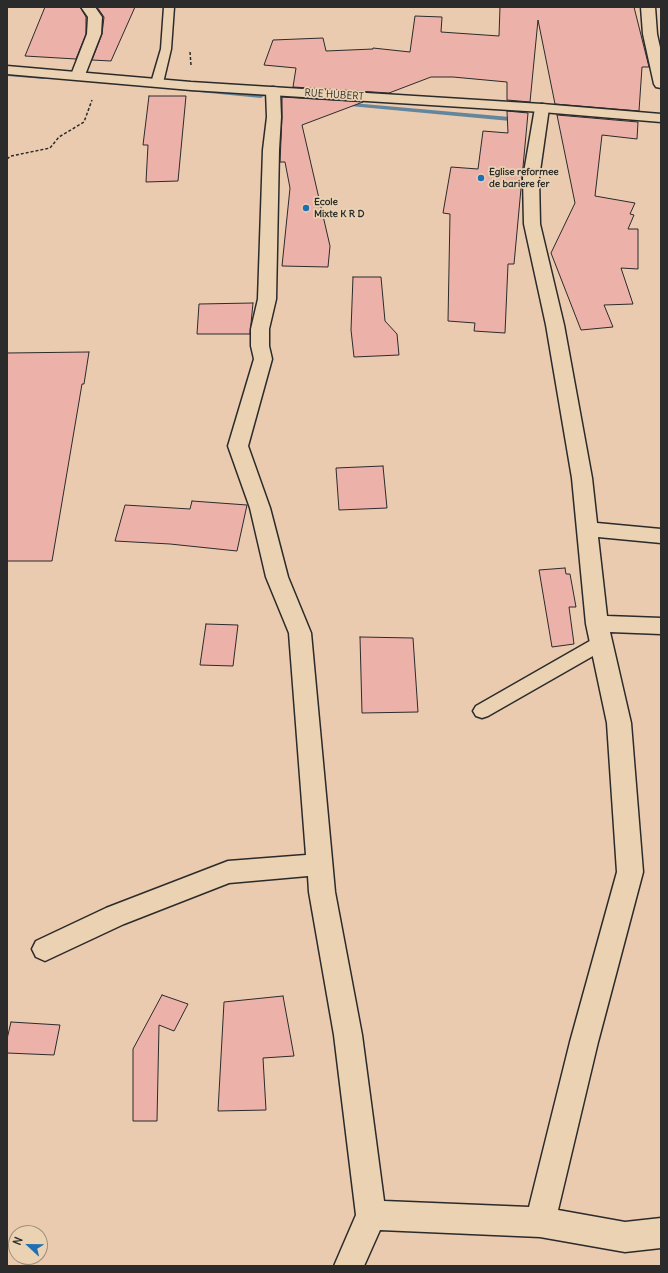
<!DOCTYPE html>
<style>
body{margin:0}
#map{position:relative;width:668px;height:1273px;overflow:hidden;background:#eacbb0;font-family:Delius,sans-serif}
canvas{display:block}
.frame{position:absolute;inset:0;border:8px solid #2b2b2b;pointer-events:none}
.north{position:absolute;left:8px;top:1225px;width:40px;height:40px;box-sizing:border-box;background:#ead2b2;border:1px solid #9e8f7c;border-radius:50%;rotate:292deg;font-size:11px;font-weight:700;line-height:16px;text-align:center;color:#2b2b2b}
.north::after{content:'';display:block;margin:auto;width:14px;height:18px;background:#1f6fb2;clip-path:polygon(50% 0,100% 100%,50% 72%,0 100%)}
</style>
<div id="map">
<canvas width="668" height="1273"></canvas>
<div class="frame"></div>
<div class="north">N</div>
</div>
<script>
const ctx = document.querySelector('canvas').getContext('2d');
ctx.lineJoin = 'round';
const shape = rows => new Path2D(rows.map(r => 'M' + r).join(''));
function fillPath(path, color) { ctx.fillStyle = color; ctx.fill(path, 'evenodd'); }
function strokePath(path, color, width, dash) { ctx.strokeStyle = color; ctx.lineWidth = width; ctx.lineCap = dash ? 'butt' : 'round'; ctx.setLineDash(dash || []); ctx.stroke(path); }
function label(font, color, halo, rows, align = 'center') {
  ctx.font = font + ' Delius,sans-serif'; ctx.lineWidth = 3.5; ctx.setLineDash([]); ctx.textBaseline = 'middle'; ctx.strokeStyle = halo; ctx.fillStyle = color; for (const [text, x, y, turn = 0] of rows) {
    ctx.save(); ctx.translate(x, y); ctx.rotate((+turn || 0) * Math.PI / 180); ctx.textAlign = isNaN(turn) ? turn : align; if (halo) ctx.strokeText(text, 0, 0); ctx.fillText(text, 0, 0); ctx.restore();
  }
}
fillPath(shape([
 [7,72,44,75,47,77,44,79,7,76,7,72],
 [180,87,261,94,264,96,261,98,178,90,177,89,180,87],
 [341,102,521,118,524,120,521,122,339,105,338,104,341,102]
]), '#63869c');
const building = shape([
 [45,7,80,7,86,17,86,34,76,59,25,56,45,7],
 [97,7,135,7,111,61,92,60,102,34,104,17,97,7],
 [500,7,634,7,649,67,642,67,639,111,555,104,538,20,530,102,507,100,507,82,453,77,431,77,389,93,293,87,296,68,264,65,273,40,323,38,326,51,373,49,373,48,410,52,415,16,442,17,441,32,499,36,500,7],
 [149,96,186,96,178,181,146,182,148,145,143,145,149,96],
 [282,97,363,102,302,125,330,246,328,267,282,266,290,188,285,162,280,162,282,117,282,97],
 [507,111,528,113,514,264,508,264,505,333,474,331,475,323,448,321,450,214,443,213,451,167,478,169,483,131,508,133,507,111],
 [557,115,638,122,637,139,602,135,595,196,635,203,630,214,634,215,628,229,638,229,638,269,621,268,633,304,604,305,613,327,581,330,551,253,575,203,557,115],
 [353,277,381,277,385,321,397,334,399,355,354,357,351,330,353,277],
 [253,303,250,334,197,334,199,304,253,303],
 [89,352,84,384,82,384,52,561,7,561,7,353,89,352],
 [383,466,387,508,339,510,336,468,383,466],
 [192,501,247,505,237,551,170,544,115,541,125,505,190,509,192,501],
 [565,568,566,574,570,574,576,607,569,607,574,644,552,647,539,570,565,568],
 [206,624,238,625,233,666,200,665,206,624],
 [360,637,413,638,418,712,362,713,360,637],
 [162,995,188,1004,174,1031,159,1025,157,1121,133,1121,133,1049,162,995],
 [283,996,294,1056,263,1058,266,1110,218,1111,224,1002,283,996],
 [11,1022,60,1025,54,1055,7,1053,7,1039,11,1022]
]);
fillPath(building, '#ecb1a8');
strokePath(building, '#2b2b2b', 1);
const service = shape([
 [164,7,174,7,171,49,163,83,157,86,151,83,161,49,164,7],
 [601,637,607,638,610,643,607,648,488,716,482,718,476,716,473,711,476,706,595,638,601,637]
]);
const minor = shape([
 [81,7,95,7,102,17,101,34,85,75,83,78,78,79,73,78,71,75,87,34,88,17,81,7],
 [641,7,655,7,657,34,661,52,661,88,656,87,654,84,643,34,641,7],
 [273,87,278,88,280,91,281,117,279,150,276,299,269,329,269,346,272,359,248,446,270,508,288,577,311,633,335,892,362,1035,384,1201,529,1207,570,1042,617,872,607,723,586,624,572,478,546,325,524,224,523,178,535,108,537,105,542,104,547,105,549,108,539,178,540,224,564,325,592,478,597,523,661,529,661,543,598,537,607,616,661,618,661,634,610,632,631,723,643,872,598,1042,558,1210,625,1222,661,1218,661,1248,625,1252,540,1237,380,1230,364,1266,334,1266,356,1215,334,1035,309,892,308,876,229,883,124,924,45,961,36,957,32,949,36,941,106,908,228,861,306,855,289,633,266,577,250,508,228,446,254,359,251,346,251,329,258,299,263,150,267,117,266,91,268,88,273,87]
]);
const tertiary = shape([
 [7,66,191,82,542,104,661,114,661,122,542,112,191,90,7,74,7,66]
]);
strokePath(service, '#2b2b2b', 3);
strokePath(minor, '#2b2b2b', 3);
strokePath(tertiary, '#2b2b2b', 3);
strokePath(shape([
 [190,52,191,65],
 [7,159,11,156,50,148,59,137,84,122,92,100]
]), '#2b2b2b', 1.5, [3, 2]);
fillPath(service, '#ead2b2');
fillPath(minor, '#ead2b2');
fillPath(tertiary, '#ead2b2');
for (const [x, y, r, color] of [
 [481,178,4,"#1f6fb2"],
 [306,208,4,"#1f6fb2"]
]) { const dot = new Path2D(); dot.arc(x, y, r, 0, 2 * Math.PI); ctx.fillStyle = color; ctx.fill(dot); strokePath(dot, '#ead2b2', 1.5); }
label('10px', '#2b2b2b', '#ead2b2', [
 ["RUE HUBERT",334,95,4]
]);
label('bold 10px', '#2b2b2b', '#ead2b2', [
 ["Eglise reformee",489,172],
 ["de bariere fer",489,184],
 ["Ecole",314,202],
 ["Mixte K R D",314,214]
], 'left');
</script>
